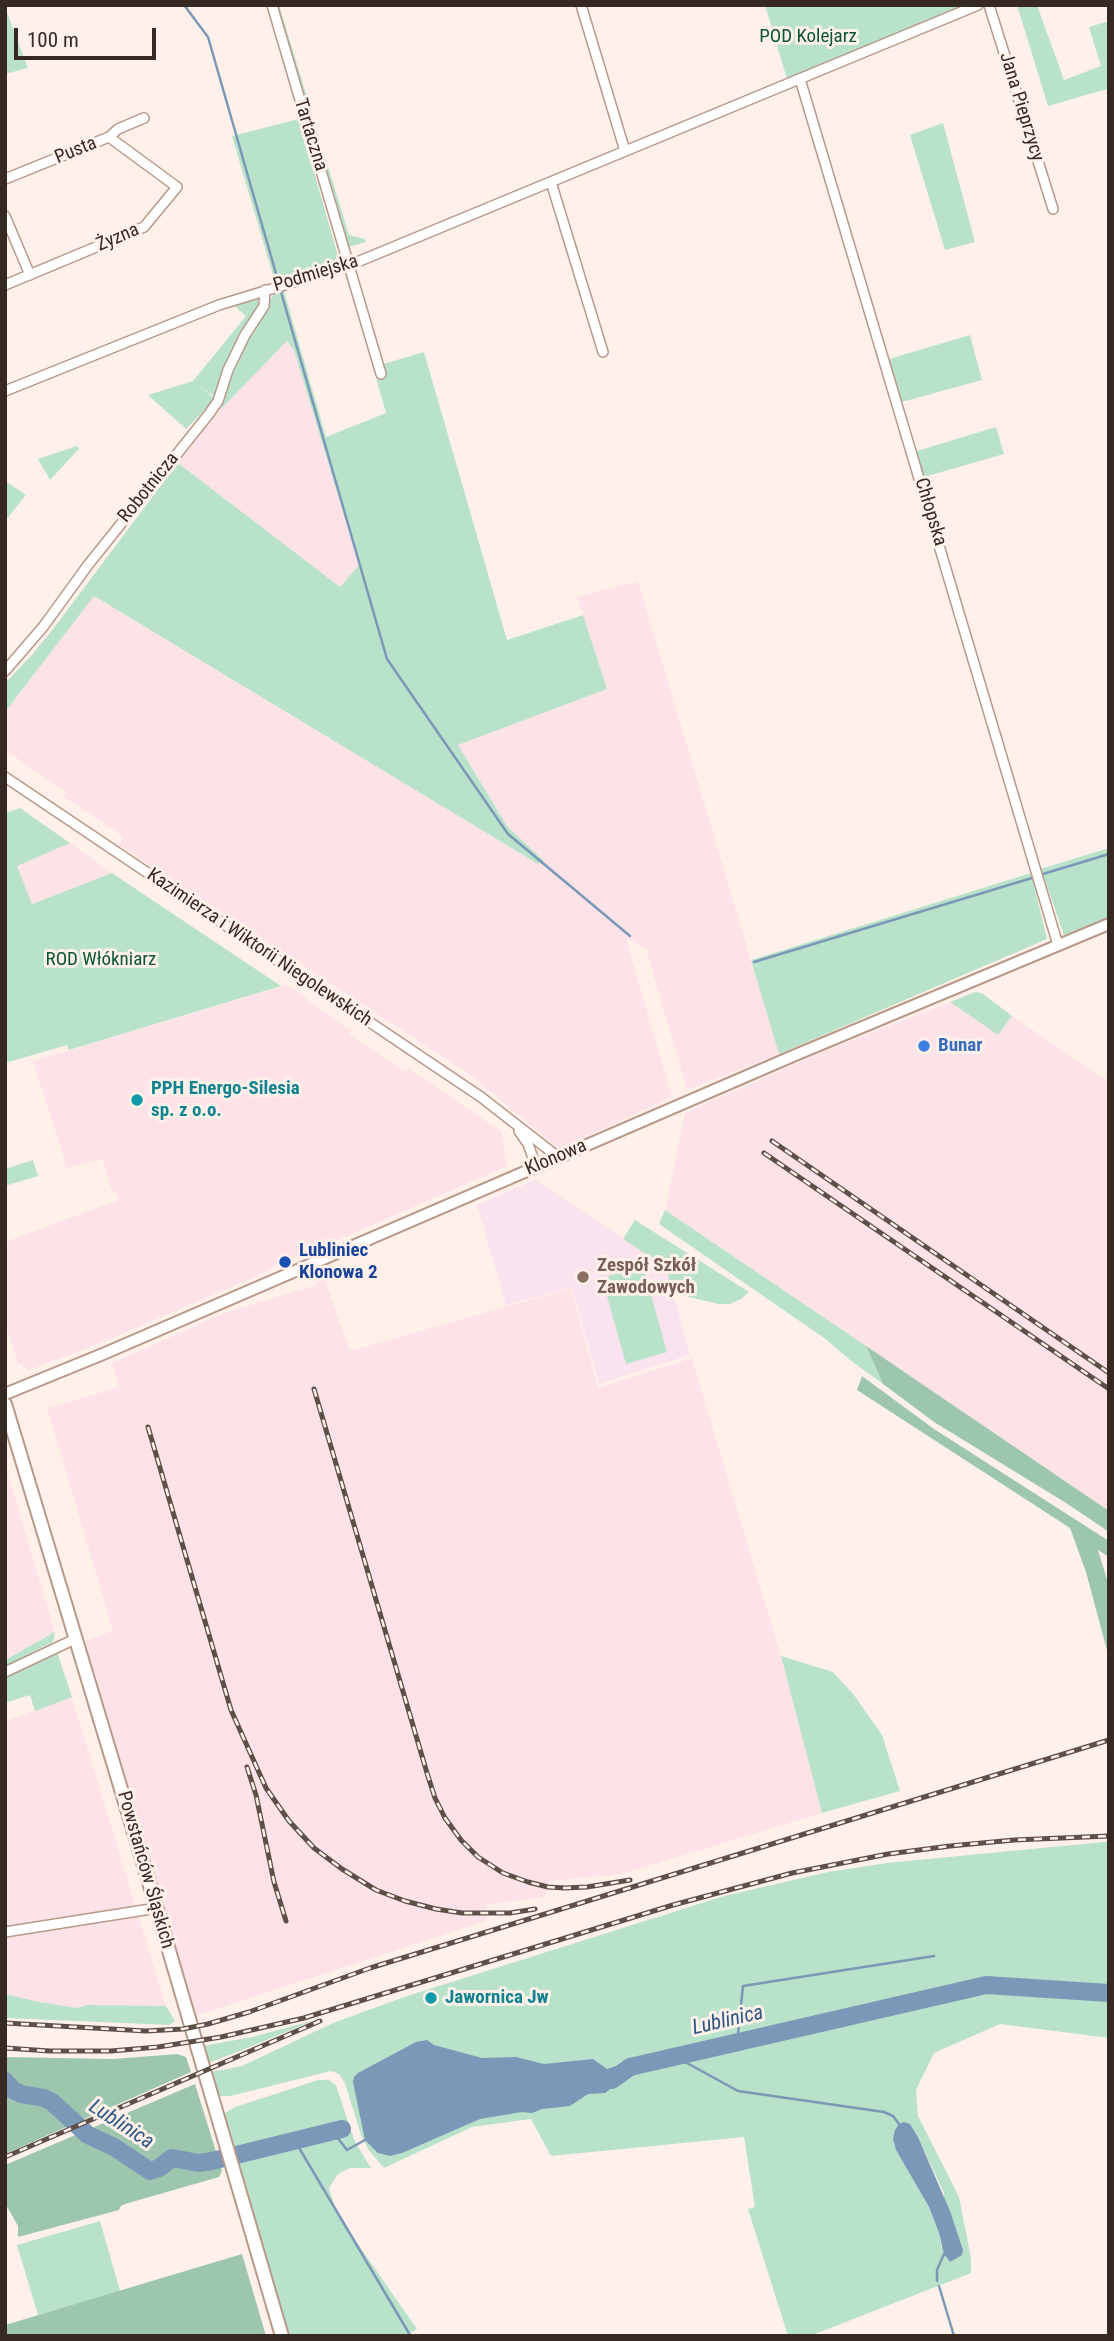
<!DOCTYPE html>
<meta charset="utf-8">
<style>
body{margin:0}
#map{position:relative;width:1114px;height:2341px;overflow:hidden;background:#fff1ea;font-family:"Roboto Condensed",sans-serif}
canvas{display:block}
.frame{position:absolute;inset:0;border:7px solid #352922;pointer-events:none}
.scale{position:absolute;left:14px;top:28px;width:142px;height:32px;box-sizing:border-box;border:4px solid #352922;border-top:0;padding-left:9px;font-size:21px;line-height:24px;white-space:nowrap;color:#352922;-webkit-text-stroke:5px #fff1ea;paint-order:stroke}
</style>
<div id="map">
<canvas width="1114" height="2341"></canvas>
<div class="frame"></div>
<div class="scale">100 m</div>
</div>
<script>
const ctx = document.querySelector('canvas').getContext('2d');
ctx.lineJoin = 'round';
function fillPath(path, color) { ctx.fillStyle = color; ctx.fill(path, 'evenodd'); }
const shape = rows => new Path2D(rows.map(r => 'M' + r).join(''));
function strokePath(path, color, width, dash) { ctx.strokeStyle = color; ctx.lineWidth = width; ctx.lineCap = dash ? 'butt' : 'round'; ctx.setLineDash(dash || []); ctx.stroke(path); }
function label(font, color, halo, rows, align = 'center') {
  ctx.font = font + ' "Roboto Condensed",sans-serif'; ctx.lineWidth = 6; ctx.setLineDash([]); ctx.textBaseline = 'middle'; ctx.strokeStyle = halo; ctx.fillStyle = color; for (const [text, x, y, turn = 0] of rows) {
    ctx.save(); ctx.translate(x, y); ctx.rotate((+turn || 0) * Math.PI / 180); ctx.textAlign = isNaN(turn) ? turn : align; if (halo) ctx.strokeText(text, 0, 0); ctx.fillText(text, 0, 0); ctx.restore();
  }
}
fillPath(shape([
 [287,340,294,350,359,565,341,588,178,463,221,409],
 [638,581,779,1054,687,1090,646,949,626,938,672,1097,562,1148,554,1145,473,1077,119,845,124,837,64,797,66,792,5,750,5,712,94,596,538,864,544,861,507,826,458,745,607,689,577,597],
 [70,843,112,873,32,904,16,866],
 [287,985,350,1030,350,1035,403,1071,409,1069,502,1132,507,1166,302,1256,294,1257,277,1264,262,1274,103,1342,29,1370,18,1364,5,1321,5,1242,119,1200,116,1192,112,1192,102,1159,67,1168,33,1061],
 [950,1002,998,1035,1012,1016,1109,1082,1109,1511,665,1210,685,1113,830,1049],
 [322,1272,350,1351,571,1288,598,1388,692,1358,781,1656,822,1813,622,1874,550,1881,545,1897,486,1905,486,1921,195,2016,84,1641,113,1631,47,1408,119,1387,112,1363,224,1313,316,1285,315,1280,318,1274],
 [5,1464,55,1632,5,1660],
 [72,1697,166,2006,87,2005,78,2008,39,2002,5,1994,5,1721]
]), '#fde3e8');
fillPath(shape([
 [535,1180,666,1267,690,1355,599,1384,572,1287,506,1305,477,1205]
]), '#fae3ef');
fillPath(shape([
 [275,5,279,5,349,235,365,239,366,242,349,247],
 [765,5,963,5,787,79],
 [1017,5,1037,5,1064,80,1101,66,1089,27,1109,21,1109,92,1107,89,1048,106],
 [5,7,28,68,5,74],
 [299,119,338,256,332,265,275,282,232,136],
 [943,123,975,242,945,250,910,135],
 [276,291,284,291,326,437,386,413,376,378,383,364,424,352,507,640,583,615,607,689,458,745,507,826,544,861,538,864,94,596,5,712,5,683,31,656,53,629,178,463,340,587,359,565,294,350,287,341,221,409,232,371,244,343],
 [256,298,260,304,243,331,223,369,216,398,200,386,215,399,186,429,148,395,193,381,246,316,232,304],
 [970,335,982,380,902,402,889,359],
 [996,427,1004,454,924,477,917,451],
 [77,446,79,449,50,480,38,459],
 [5,481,26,495,5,521],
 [20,808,70,843,17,866,32,904,112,873,281,986,69,1050,67,1045,5,1063,5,813],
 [1109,848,1109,917,1064,935,1041,869],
 [1031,873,1047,939,779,1054,751,960],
 [975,992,982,993,1012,1016,998,1035,950,1002],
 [33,1160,38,1176,5,1186,5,1169],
 [665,1210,866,1346,883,1384,850,1360,827,1340,659,1224],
 [635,1220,749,1292,741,1299,730,1304,718,1304,673,1293,666,1267,623,1239],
 [643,1266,667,1352,626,1364,602,1278],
 [55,1632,53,1642,5,1666,5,1660],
 [57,1652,72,1697,35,1711,30,1695,5,1703,5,1676],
 [781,1656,833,1672,854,1695,882,1735,900,1791,822,1813],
 [1103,1842,1109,1842,1109,2038,1000,2024,934,2053,916,2090,918,2116,959,2197,971,2258,971,2273,810,2336,788,2336,748,2209,755,2207,744,2137,551,2156,531,2119,472,2127,384,2168,368,2149,361,2135,345,2083,339,2074,331,2071,230,2096,218,2096,210,2072,242,2066,333,2023,404,1997,724,1896,828,1872,887,1863],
 [910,2124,918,2137,944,2193,942,2249,939,2233,929,2207,896,2150],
 [5,1994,39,2002,78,2008,87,2005,166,2006,175,2021,170,2025,5,2018],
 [315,2020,240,2051,208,2063,203,2046,252,2037],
 [318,2080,329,2080,336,2085,355,2142,371,2168,350,2168,338,2174,329,2188,337,2214,417,2329,405,2336,290,2336,223,2114,235,2107],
 [100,2221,120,2291,38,2315,17,2245]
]), '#b8e2c9');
fillPath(shape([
 [866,1346,1109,1511,1109,1532,1066,1503,934,1422,883,1384],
 [862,1376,934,1429,1109,1541,1109,1557,1098,1550,1109,1586,1109,1658,1086,1572,1070,1528,857,1390],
 [177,2054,186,2057,191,2072,5,2154,5,2057,113,2059],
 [195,2084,222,2171,219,2177,125,2204,121,2206,119,2210,18,2237,18,2226,5,2203,5,2165],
 [242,2254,266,2336,5,2336,5,2325]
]), '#9cc7ae');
fillPath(shape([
 [427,2040,434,2045,482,2058,516,2057,544,2064,593,2059,607,2069,625,2063,630,2067,617,2084,605,2093,588,2094,570,2106,542,2109,532,2113,522,2112,480,2119,402,2153,390,2156,378,2153,365,2140,353,2082,354,2077,358,2073,416,2042],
 [904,2122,910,2124,918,2137,950,2211,963,2250,962,2255,950,2262,944,2254,939,2233,929,2207,896,2150,893,2139,895,2130,899,2124]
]), '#7b98b8');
strokePath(shape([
 [184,5,208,37,277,277],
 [281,292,387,659,508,834,630,936],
 [1043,874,1109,854],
 [754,962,1032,878],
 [737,2043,743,1986,934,1956],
 [676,2057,738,2091,884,2112,893,2116,899,2124],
 [333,2132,347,2150,365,2140],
 [295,2141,410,2335],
 [937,2281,937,2270,944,2254],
 [939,2286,954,2336]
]), '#7b98b8', 2.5);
strokePath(shape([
 [612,2080,630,2067,986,1985,1109,1993],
 [5,2081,13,2090,21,2094,44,2098,52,2102,88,2135,114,2147,150,2171,159,2168,172,2158,199,2163,212,2161,342,2129]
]), '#7b98b8', 18);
const minor = shape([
 [272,5,381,374],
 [581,5,625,151],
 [989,5,1053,209],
 [800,79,1058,945],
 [5,179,109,137,118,129,144,118],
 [551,182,603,352],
 [5,216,30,275],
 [5,285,144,227,177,187,109,137],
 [5,391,219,305,350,265,978,5],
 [5,671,43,627,88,565,209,414,218,401,228,370,245,335,264,306,265,290],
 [5,777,481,1097,558,1157],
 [519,1131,528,1144,536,1166],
 [5,1672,75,1639],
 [5,1932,157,1908]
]);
const tertiary = shape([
 [5,1394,103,1354,793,1056,1109,924]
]);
const secondary = shape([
 [5,1404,146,1872,282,2336]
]);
strokePath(minor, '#b89989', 12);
strokePath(tertiary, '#b89989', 14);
strokePath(secondary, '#b89989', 16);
strokePath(minor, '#fff', 9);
strokePath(tertiary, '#fff', 10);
strokePath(secondary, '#fff', 12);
const rail = shape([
 [772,1141,1109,1373],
 [764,1153,1109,1389],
 [314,1389,427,1773,435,1798,445,1818,461,1840,478,1857,503,1873,528,1882,548,1887,565,1888,587,1887,630,1880],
 [148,1427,231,1710,266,1788,289,1821,314,1848,342,1869,376,1890,405,1901,436,1909,462,1913,510,1913,535,1909],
 [247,1767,256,1795,274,1882,286,1921],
 [5,2023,146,2031,183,2029,208,2024,249,2012,370,1968,1109,1740],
 [5,2048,50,2051,111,2051,158,2047,221,2037,304,2018,673,1905,792,1873,888,1854,950,1846,1014,1840,1109,1836],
 [5,2157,320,2021]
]);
strokePath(rail, '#5c5049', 5);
strokePath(rail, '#fff1ea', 2.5, [8]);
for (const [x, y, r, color] of [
 [924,1046,7,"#3f7fe0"],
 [137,1100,7,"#0f9aa8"],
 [285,1262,7,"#1a4fb4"],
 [583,1277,7,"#8d6e63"],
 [431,1998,7,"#0f9aa8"]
]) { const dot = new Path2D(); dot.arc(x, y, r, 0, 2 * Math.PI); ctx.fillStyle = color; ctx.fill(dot); strokePath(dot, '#fff1ea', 2.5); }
label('19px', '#095636', '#fff1ea', [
 ["POD Kolejarz",808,37],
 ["ROD Włókniarz",101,960]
]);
label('19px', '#352922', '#fff1ea', [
 ["Jana Pieprzycy",1021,107,73],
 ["Tartaczna",310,135,73],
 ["Pusta",76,151,-22],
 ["Żyzna",118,238,-23],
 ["Podmiejska",316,274,-17],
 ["Robotnicza",149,488,-51],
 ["Chłopska",930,512,73],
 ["Kazimierza i Wiktorii Niegolewskich",259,948,34],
 ["Klonowa",556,1158,-23],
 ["Powstańców Śląskich",145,1870,74]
]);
label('bold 19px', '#366cbe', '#fff1ea', [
 ["Bunar",938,1046]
], 'left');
label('bold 19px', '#0d838f', '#fff1ea', [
 ["PPH Energo-Silesia",151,1089],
 ["sp. z o.o.",151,1111],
 ["Jawornica Jw",445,1998]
], 'left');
label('bold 19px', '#164399', '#fff1ea', [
 ["Lubliniec",299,1251],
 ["Klonowa 2",299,1273]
], 'left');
label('bold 19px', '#785e54', '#fff1ea', [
 ["Zespół Szkół",597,1266],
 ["Zawodowych",597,1288]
], 'left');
label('italic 21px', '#2c5784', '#fff1ea', [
 ["Lublinica",728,2021,-13],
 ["Lublinica",121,2125,33]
]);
</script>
